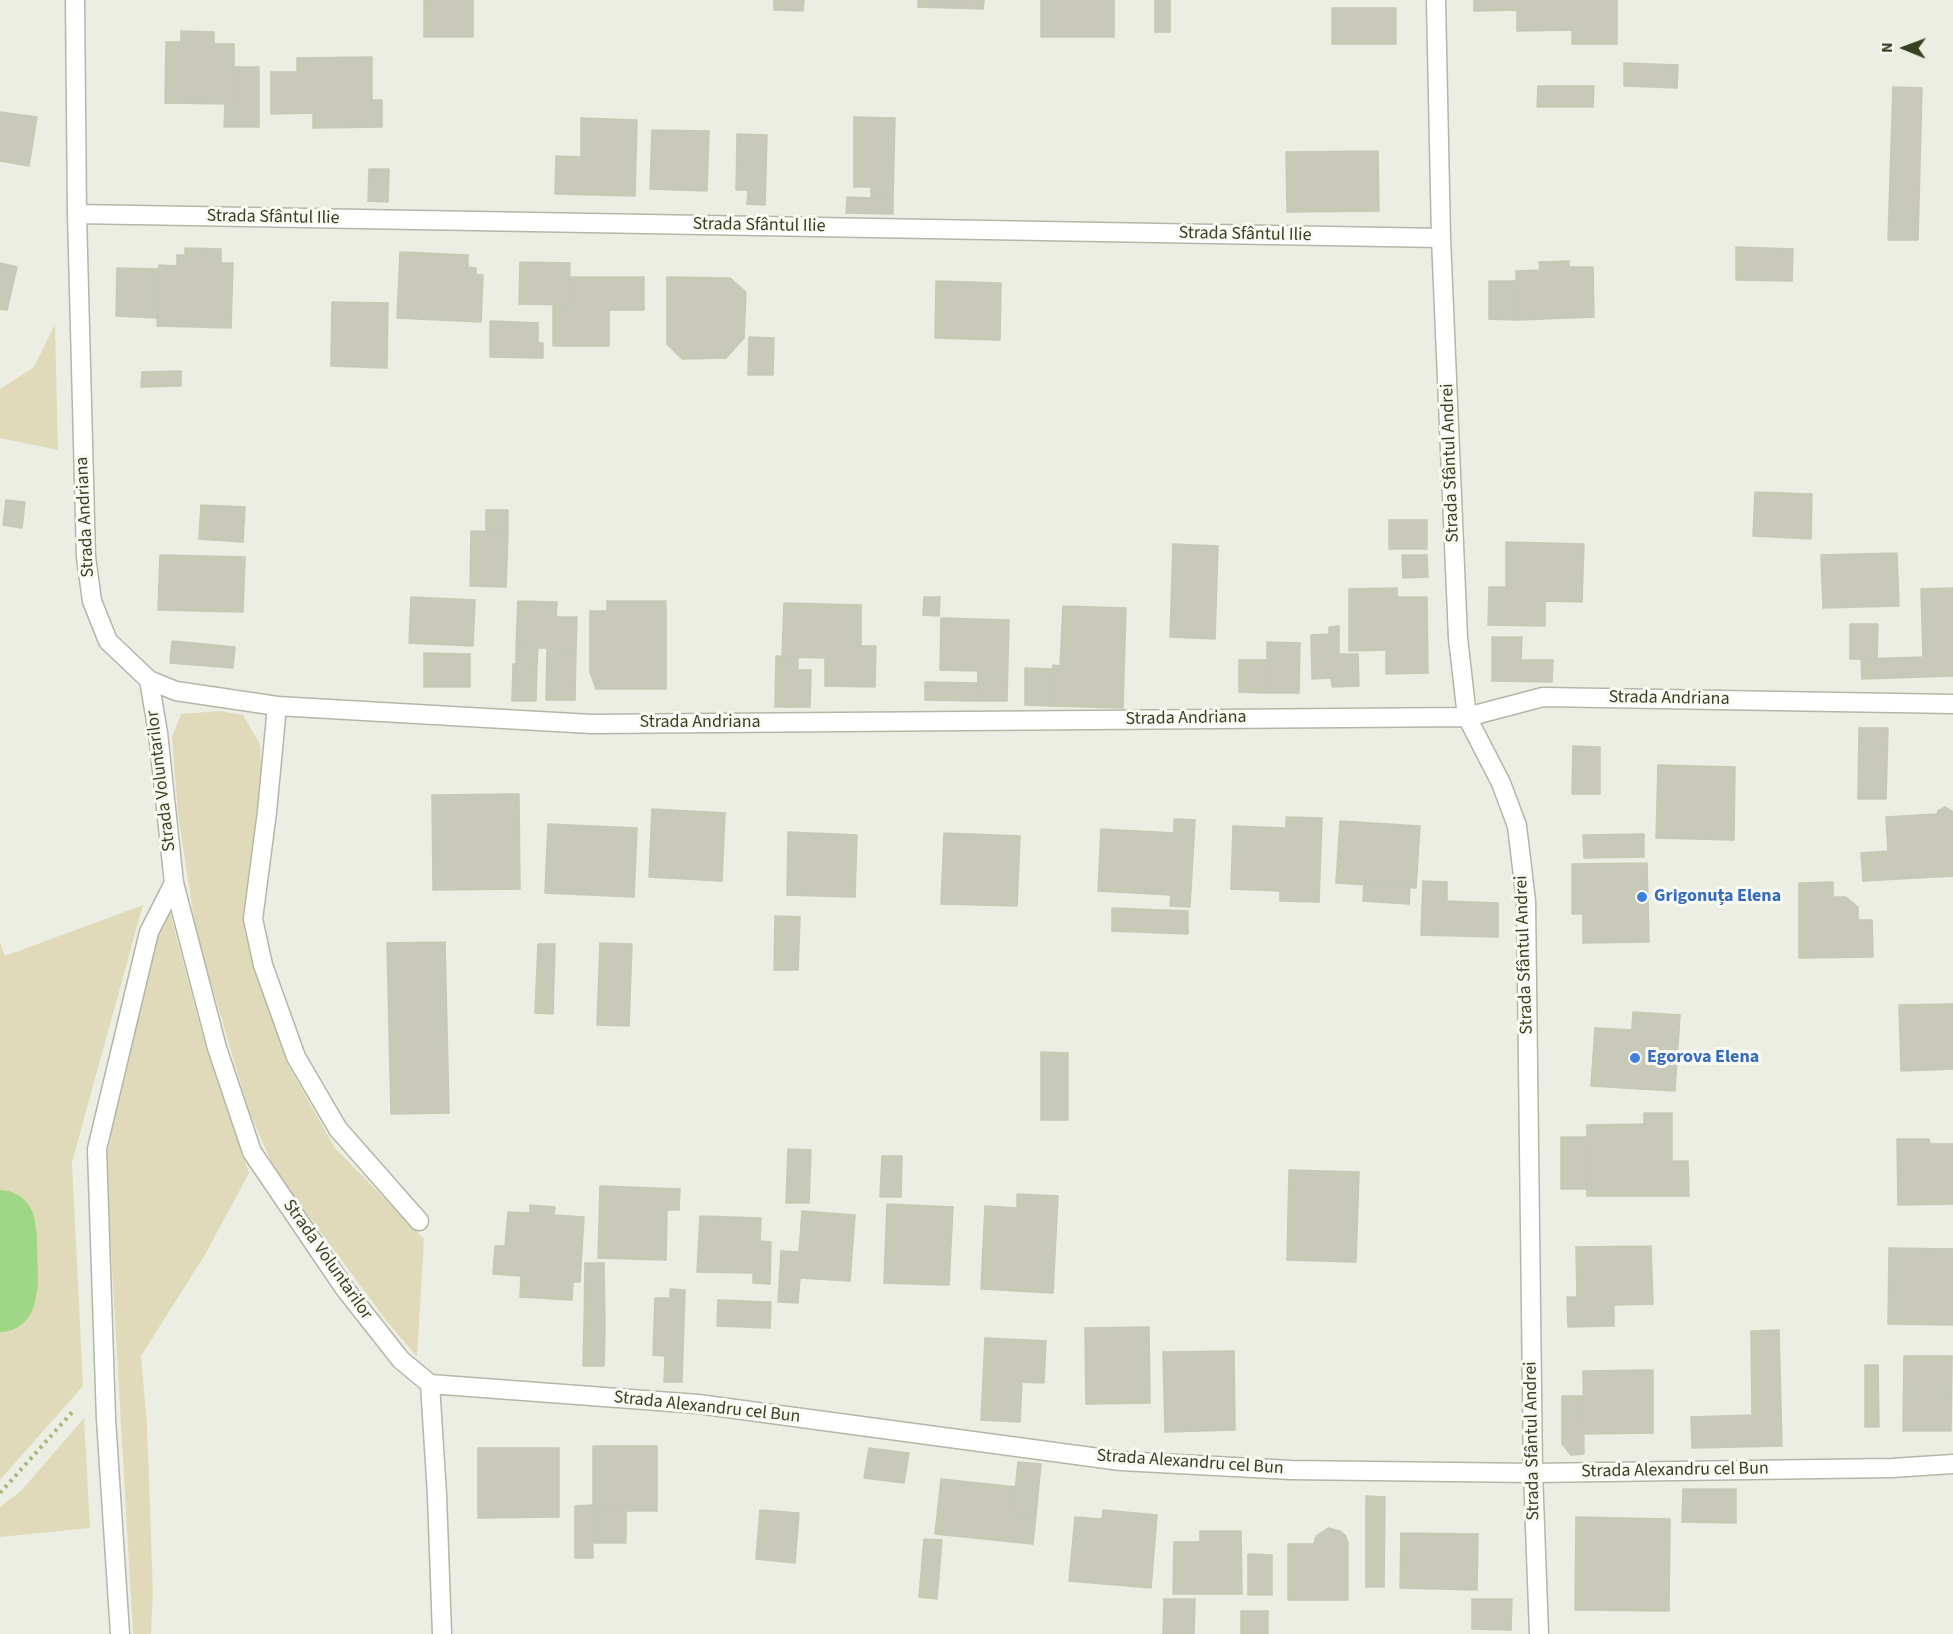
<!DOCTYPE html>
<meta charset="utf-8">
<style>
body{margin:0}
#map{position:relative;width:1953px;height:1634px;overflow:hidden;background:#edeee3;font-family:"Source Sans 3",sans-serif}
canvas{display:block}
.north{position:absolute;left:1875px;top:18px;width:60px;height:60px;-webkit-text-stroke:4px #fafaf4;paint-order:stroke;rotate:271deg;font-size:16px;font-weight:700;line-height:24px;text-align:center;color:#384121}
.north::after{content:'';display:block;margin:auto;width:21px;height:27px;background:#384121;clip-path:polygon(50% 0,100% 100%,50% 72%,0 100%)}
</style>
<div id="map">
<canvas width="1953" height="1634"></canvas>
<div class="north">N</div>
</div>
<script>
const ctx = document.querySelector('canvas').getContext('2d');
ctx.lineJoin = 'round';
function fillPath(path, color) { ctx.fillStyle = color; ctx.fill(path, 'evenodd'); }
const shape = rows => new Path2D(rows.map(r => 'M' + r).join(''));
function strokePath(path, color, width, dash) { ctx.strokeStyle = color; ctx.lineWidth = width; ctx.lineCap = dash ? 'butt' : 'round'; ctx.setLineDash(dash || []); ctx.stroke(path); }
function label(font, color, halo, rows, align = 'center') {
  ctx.font = font + ' "Source Sans 3",sans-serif'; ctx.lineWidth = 6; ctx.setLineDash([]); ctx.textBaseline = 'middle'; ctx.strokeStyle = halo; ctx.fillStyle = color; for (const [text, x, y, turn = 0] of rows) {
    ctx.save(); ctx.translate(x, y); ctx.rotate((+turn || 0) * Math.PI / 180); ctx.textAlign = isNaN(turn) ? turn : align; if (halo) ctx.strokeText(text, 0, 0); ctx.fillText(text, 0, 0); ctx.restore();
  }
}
fillPath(shape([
 [55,324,58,450,0,438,0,389,34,367],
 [220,711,243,715,260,744,262,782,244,931,288,1065,335,1148,424,1239,417,1357,386,1320,276,1172,249,1112,196,932,178,814,172,737,181,714],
 [143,905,72,1162,83,1386,0,1480,0,942,5,956],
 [170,913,204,1041,249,1173,206,1253,141,1356,147,1424,153,1593,151,1634,133,1634,106,1163,115,1112,153,948],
 [84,1418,90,1528,0,1537,0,1507,21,1491]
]), '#e1daba');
strokePath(shape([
 [0,1225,2,1238,3,1283,0,1297]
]), '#9ed886', 70);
const building = shape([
 [424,0,473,0,473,37,424,37,424,0],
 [774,0,804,0,803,11,774,10,774,0],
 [918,0,984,0,983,9,918,7,918,0],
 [1041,0,1114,0,1114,37,1041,37,1041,0],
 [1155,0,1170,0,1170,32,1155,32,1155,0],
 [1474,0,1617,0,1617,44,1572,44,1572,30,1517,31,1517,10,1474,11,1474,0],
 [1332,8,1396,8,1396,44,1332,44,1332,8],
 [181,31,214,32,214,44,234,44,234,104,165,103,166,42,181,42,181,31],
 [372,57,372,100,382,100,382,127,313,128,313,113,271,114,271,72,297,72,297,58,372,57],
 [1624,63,1678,65,1677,88,1624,86,1624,63],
 [234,67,259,67,259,127,224,127,225,104,234,104,234,67],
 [1538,86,1594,86,1593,107,1537,107,1538,86],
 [1893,87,1922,88,1918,240,1888,240,1893,87],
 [0,112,37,117,29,166,0,161,0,112],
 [854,117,895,118,893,199,871,198,871,187,854,187,854,117],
 [581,118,637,120,635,196,555,194,556,156,581,157,581,118],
 [652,130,709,131,707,191,650,189,652,130],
 [737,134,767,135,765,205,747,204,748,190,736,190,737,134],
 [1378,151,1379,211,1287,212,1286,152,1378,151],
 [369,169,389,169,388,202,368,201,369,169],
 [847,197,893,199,893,214,846,213,847,197],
 [1736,247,1793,249,1792,281,1736,280,1736,247],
 [185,248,221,249,221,263,233,263,231,328,157,326,159,265,177,266,177,255,185,255,185,248],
 [400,252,468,255,468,267,476,268,476,275,483,275,481,322,397,318,400,252],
 [1569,261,1569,267,1593,267,1594,317,1517,320,1516,271,1540,270,1539,262,1569,261],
 [520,262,570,263,569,305,519,304,520,262],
 [0,263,17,267,7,310,0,309,0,263],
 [117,268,159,269,158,318,116,316,117,268],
 [569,277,644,277,644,310,609,310,609,346,553,346,553,305,569,305,569,277],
 [667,277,730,278,746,292,744,338,726,358,682,359,667,344,667,277],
 [936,281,1001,283,1000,340,935,338,936,281],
 [1489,281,1516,281,1517,320,1489,319,1489,281],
 [332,302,388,303,387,368,331,366,332,302],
 [490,321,538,323,538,343,543,343,543,358,490,357,490,321],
 [749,337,774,338,773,375,748,375,749,337],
 [181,371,181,386,141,387,142,372,181,371],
 [1755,492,1812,494,1811,539,1753,536,1755,492],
 [6,500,25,502,22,528,3,525,6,500],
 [201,505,245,507,243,542,199,539,201,505],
 [486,510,508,510,508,532,486,531,486,510],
 [1389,520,1427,520,1427,549,1389,549,1389,520],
 [471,531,508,532,506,587,470,586,471,531],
 [1506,542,1584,544,1582,602,1545,601,1545,626,1488,625,1489,587,1506,587,1506,542],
 [1173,544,1218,546,1215,639,1170,637,1173,544],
 [1897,553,1899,606,1823,608,1821,555,1897,553],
 [160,555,245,557,243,612,158,610,160,555],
 [1402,555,1427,555,1428,577,1403,578,1402,555],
 [1397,588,1397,597,1427,597,1428,673,1386,674,1386,650,1349,651,1349,589,1397,588],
 [1953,588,1953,676,1862,679,1861,659,1923,657,1921,589,1953,588],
 [411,597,475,600,473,646,409,643,411,597],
 [924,597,940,597,939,616,923,615,924,597],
 [518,601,557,602,556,617,577,617,576,649,516,647,518,601],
 [607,601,666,601,666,689,596,689,590,672,590,611,607,611,607,601],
 [784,603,861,605,861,646,876,646,875,687,825,686,825,658,782,657,784,603],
 [1063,606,1126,608,1123,708,1052,706,1053,665,1060,666,1063,606],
 [941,618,1009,620,1007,701,977,701,978,671,940,670,941,618],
 [1850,624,1878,624,1877,659,1850,659,1850,624],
 [1339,626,1339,654,1358,654,1359,686,1332,687,1331,678,1312,679,1311,635,1329,634,1329,627,1339,626],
 [1492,637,1522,637,1521,660,1553,660,1552,682,1492,681,1492,637],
 [172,641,235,647,233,668,170,663,172,641],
 [1267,642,1300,643,1299,693,1267,693,1267,642],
 [516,647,538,648,537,665,516,664,516,647],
 [547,648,576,649,575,700,546,700,547,648],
 [424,653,470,654,470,687,424,687,424,653],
 [776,656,798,657,798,670,811,670,810,707,775,707,776,656],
 [1239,660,1267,660,1267,693,1239,692,1239,660],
 [513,664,537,665,536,701,512,701,513,664],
 [1025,668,1053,669,1052,706,1025,705,1025,668],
 [925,682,977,683,977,701,925,700,925,682],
 [1859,728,1888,728,1886,799,1858,799,1859,728],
 [1573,746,1600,747,1600,794,1572,794,1573,746],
 [1658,765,1735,767,1734,840,1656,838,1658,765],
 [519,794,520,889,433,890,432,795,519,794],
 [1945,807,1953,812,1953,876,1863,881,1861,853,1888,851,1886,817,1937,814,1938,811,1945,807],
 [652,809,725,813,722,881,649,877,652,809],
 [1286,817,1322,818,1319,902,1280,901,1280,891,1231,889,1233,826,1286,828,1286,817],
 [1174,819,1195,820,1190,907,1170,906,1171,895,1098,891,1101,829,1174,833,1174,819],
 [1340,821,1420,826,1416,888,1336,883,1340,821],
 [548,824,637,828,634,897,545,893,548,824],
 [788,832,857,835,855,897,787,895,788,832],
 [944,833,1020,836,1017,906,941,904,944,833],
 [1644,834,1644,857,1584,858,1583,835,1644,834],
 [1647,863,1649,942,1583,943,1583,914,1572,914,1572,864,1647,863],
 [1423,881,1447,882,1447,901,1498,903,1498,937,1421,935,1423,881],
 [1833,882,1833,897,1846,897,1858,907,1858,920,1872,920,1873,957,1799,958,1799,883,1833,882],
 [1364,884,1410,887,1409,904,1363,901,1364,884],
 [1112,908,1188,911,1188,934,1112,931,1112,908],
 [775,916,800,917,798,970,774,970,775,916],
 [445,942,449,1113,391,1114,387,943,445,942],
 [600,943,632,944,629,1026,597,1025,600,943],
 [538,944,555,944,553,1014,535,1013,538,944],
 [1953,1004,1953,1069,1901,1071,1899,1005,1953,1004],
 [1633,1012,1680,1015,1675,1091,1591,1086,1595,1028,1632,1030,1633,1012],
 [1041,1052,1068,1053,1068,1120,1041,1120,1041,1052],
 [1644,1113,1672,1113,1672,1161,1688,1161,1689,1196,1587,1196,1587,1125,1644,1124,1644,1113],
 [1561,1137,1587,1137,1588,1189,1561,1189,1561,1137],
 [1897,1139,1929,1139,1930,1144,1953,1144,1953,1204,1898,1205,1897,1139],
 [788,1149,811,1150,809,1203,786,1203,788,1149],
 [882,1156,902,1156,901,1197,880,1197,882,1156],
 [1289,1170,1359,1172,1356,1262,1287,1260,1289,1170],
 [600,1186,680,1189,679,1210,667,1210,666,1260,598,1258,600,1186],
 [1017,1194,1058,1196,1053,1293,981,1289,985,1206,1017,1208,1017,1194],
 [887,1204,953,1207,949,1285,884,1283,887,1204],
 [530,1205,555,1207,554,1215,584,1217,580,1282,573,1282,572,1300,520,1297,521,1276,493,1274,495,1246,505,1246,508,1212,530,1213,530,1205],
 [802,1211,855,1215,850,1281,800,1278,798,1303,778,1302,781,1251,799,1252,802,1211],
 [700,1216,761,1218,760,1241,771,1242,770,1284,753,1283,753,1273,697,1272,700,1216],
 [1651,1246,1653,1304,1614,1305,1614,1326,1568,1327,1567,1297,1577,1297,1576,1247,1651,1246],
 [1889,1248,1953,1249,1953,1325,1888,1324,1889,1248],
 [585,1263,604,1263,605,1328,584,1327,585,1263],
 [670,1289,685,1290,682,1382,664,1382,665,1356,653,1355,655,1298,670,1298,670,1289],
 [718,1300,771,1302,770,1328,717,1326,718,1300],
 [584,1327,605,1328,604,1366,583,1366,584,1327],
 [1149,1327,1150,1403,1086,1404,1085,1328,1149,1327],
 [1779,1330,1782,1446,1692,1448,1691,1417,1752,1415,1751,1331,1779,1330],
 [985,1338,1046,1341,1044,1383,1022,1382,1020,1422,981,1420,985,1338],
 [1234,1351,1235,1430,1165,1432,1163,1352,1234,1351],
 [1904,1356,1952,1356,1951,1431,1903,1431,1904,1356],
 [1865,1365,1878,1365,1879,1427,1865,1427,1865,1365],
 [1653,1370,1653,1433,1584,1434,1583,1371,1653,1370],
 [1562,1396,1583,1396,1584,1454,1571,1455,1562,1444,1562,1396],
 [593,1446,657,1446,657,1511,593,1511,593,1446],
 [478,1448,559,1448,559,1517,478,1518,478,1448],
 [869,1448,909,1453,904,1483,864,1478,869,1448],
 [1018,1462,1041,1464,1036,1515,1013,1513,1018,1462],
 [941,1479,1016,1487,1013,1513,1036,1515,1033,1544,935,1534,941,1479],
 [1683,1489,1736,1489,1736,1523,1682,1522,1683,1489],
 [1366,1496,1385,1497,1384,1587,1366,1587,1366,1496],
 [592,1505,593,1558,575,1558,575,1506,592,1505],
 [760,1510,799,1513,795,1563,756,1559,760,1510],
 [1103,1510,1157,1515,1151,1588,1069,1581,1075,1517,1102,1519,1103,1510],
 [593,1511,626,1511,626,1543,593,1543,593,1511],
 [1576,1517,1670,1519,1669,1611,1575,1610,1576,1517],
 [1328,1528,1340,1531,1345,1535,1348,1542,1348,1600,1288,1600,1288,1544,1314,1544,1316,1536,1328,1528],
 [1200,1531,1241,1531,1242,1594,1173,1594,1174,1542,1200,1542,1200,1531],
 [1401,1533,1478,1534,1477,1590,1400,1588,1401,1533],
 [924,1539,942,1540,937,1599,919,1597,924,1539],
 [1248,1554,1272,1555,1272,1595,1248,1595,1248,1554],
 [1164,1599,1195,1599,1194,1634,1163,1634,1164,1599],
 [1472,1599,1512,1599,1511,1630,1472,1629,1472,1599],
 [1241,1611,1268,1611,1268,1634,1241,1634,1241,1611]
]);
fillPath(building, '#c8c9b8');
strokePath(building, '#c6c9b5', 1.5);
const lane = shape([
 [277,706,267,812,253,919,263,965,296,1057,338,1129,419,1221],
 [120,1634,106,1419,97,1149,149,932,174,883]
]);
const street = shape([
 [75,0,77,214,86,557,92,601,108,641,149,680,176,691,277,706,591,724,1467,717,1543,697,1953,704],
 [1436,0,1441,238,1458,638,1467,717,1501,783,1517,826,1526,901,1533,1473,1539,1634],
 [77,214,1441,238],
 [149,680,158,733,174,883,217,1048,252,1152,345,1289,401,1360,430,1384,437,1495,442,1634],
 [430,1384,698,1404,1121,1461,1291,1470,1533,1473,1892,1468,1953,1464]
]);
strokePath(lane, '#b3b7a5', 21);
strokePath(street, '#b3b7a5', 21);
strokePath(shape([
 [0,1493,75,1409]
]), '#a8b580', 4, [3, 4.5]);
strokePath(lane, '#fff', 18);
strokePath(street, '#fff', 18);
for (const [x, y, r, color] of [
 [1642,897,6,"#3f7fe0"],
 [1635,1058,6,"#3f7fe0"]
]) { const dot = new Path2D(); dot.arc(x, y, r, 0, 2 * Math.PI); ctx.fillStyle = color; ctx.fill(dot); strokePath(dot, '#fafaf4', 2); }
label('18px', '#384121', '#fafaf4', [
 ["Strada Sfântul Ilie",273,218,1],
 ["Strada Sfântul Ilie",759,226,1],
 ["Strada Sfântul Ilie",1245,235,1],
 ["Strada Sfântul Andrei",1451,463,-92],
 ["Strada Andriana",86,517,-93],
 ["Strada Andriana",1669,699,1],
 ["Strada Andriana",1186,719,-1],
 ["Strada Andriana",700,723],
 ["Strada Voluntarilor",162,781,-97],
 ["Strada Sfântul Andrei",1525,955,-92],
 ["Strada Voluntarilor",327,1260,55],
 ["Strada Alexandru cel Bun",707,1408,6],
 ["Strada Sfântul Andrei",1533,1441,-91],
 ["Strada Alexandru cel Bun",1190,1463,4],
 ["Strada Alexandru cel Bun",1675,1471,-1]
]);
label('bold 18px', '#366cbe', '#fafaf4', [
 ["Grigonuța Elena",1654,897],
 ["Egorova Elena",1647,1058]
], 'left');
</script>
